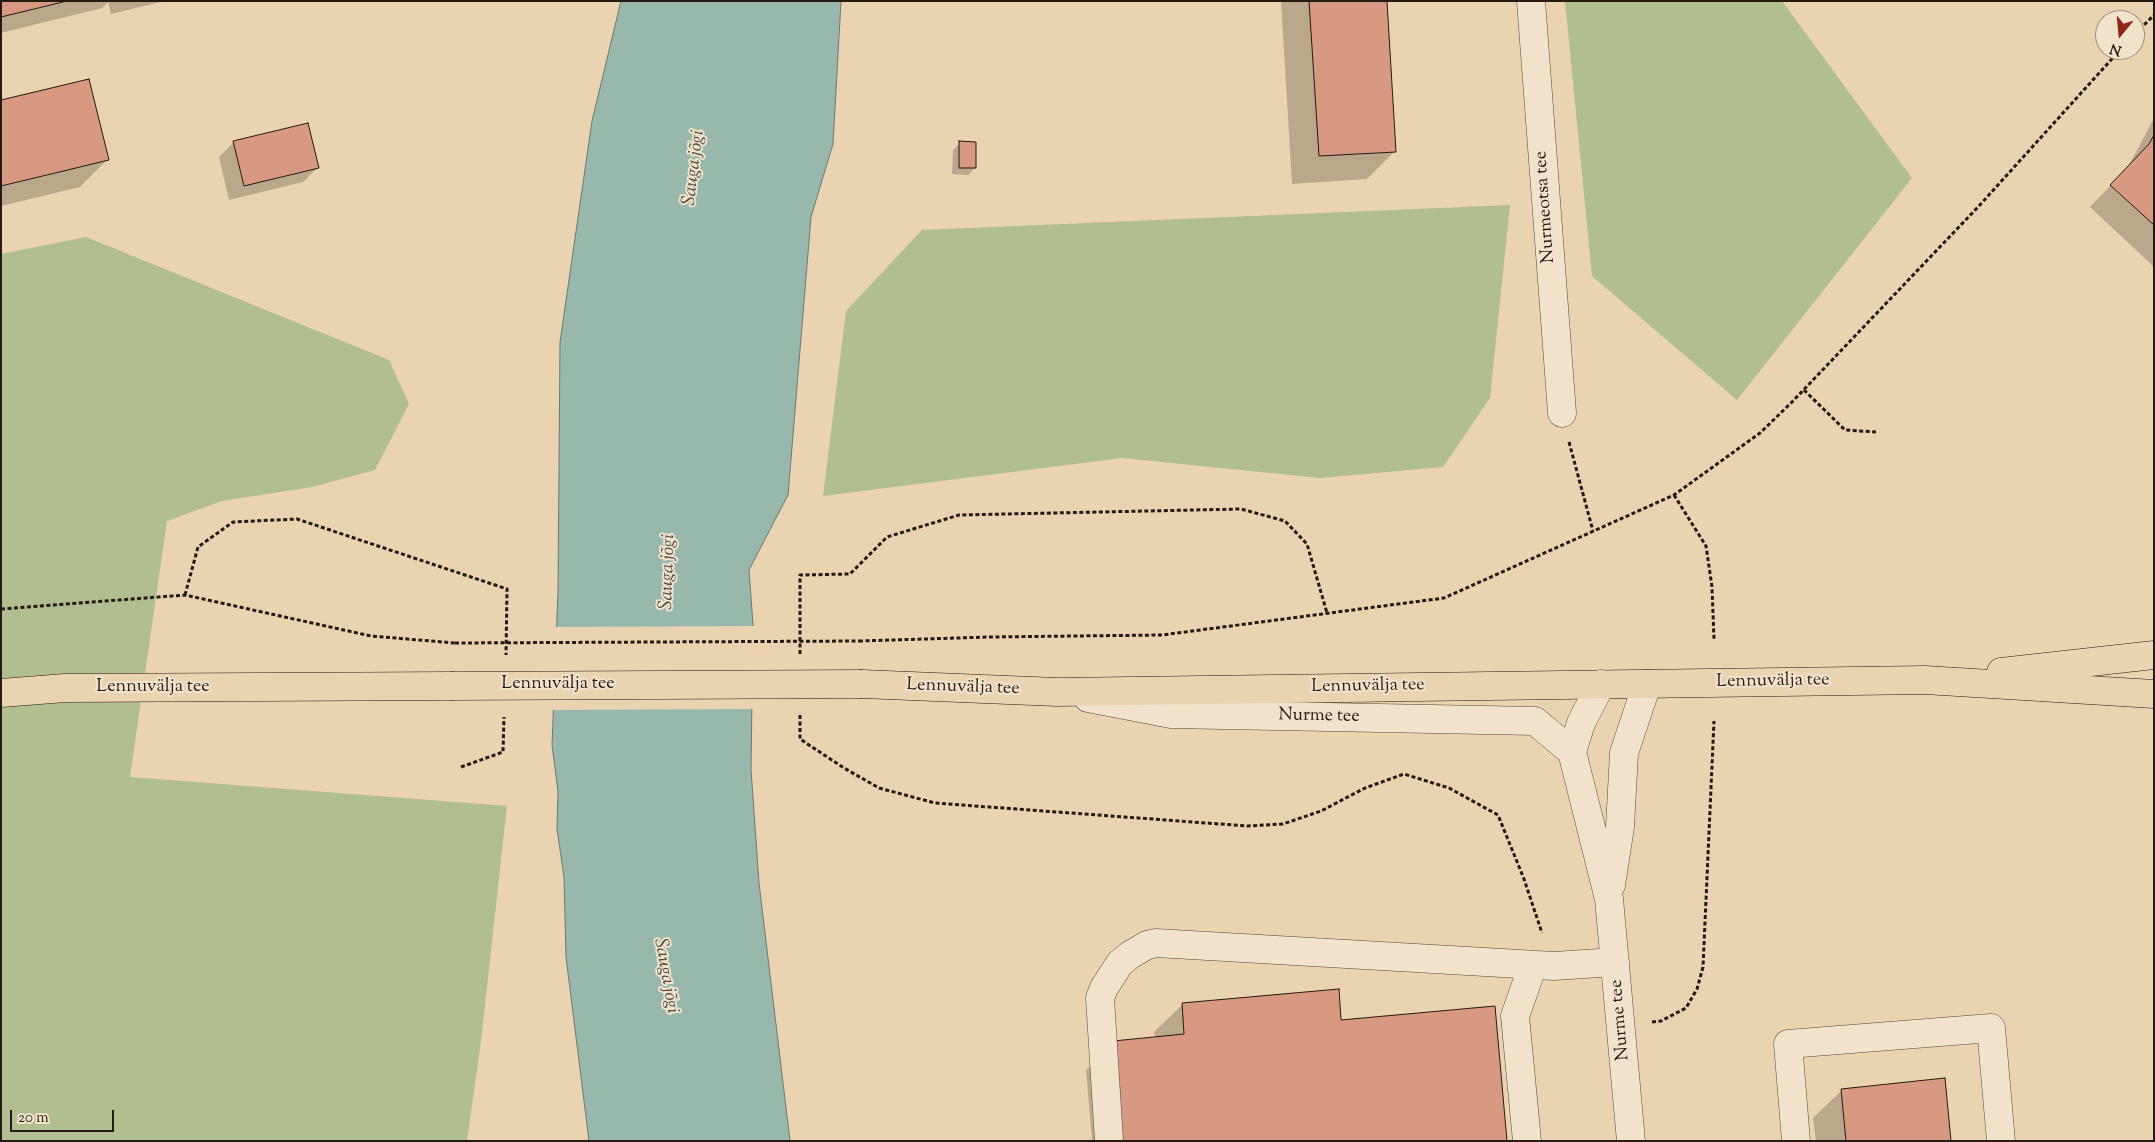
<!DOCTYPE html>
<meta charset="utf-8">
<style>
body{margin:0}
#map{position:relative;width:2155px;height:1142px;overflow:hidden;background:#ead3b0;font-family:"Sorts Mill Goudy",serif}
canvas{display:block}
.frame{position:absolute;inset:0;border:2px solid #241a12;pointer-events:none}
.north{position:absolute;left:2095px;top:10px;width:50px;height:50px;box-sizing:border-box;background:#f1e2cc;border:1px solid #9f9282;border-radius:50%;rotate:197deg;font-size:14px;font-weight:700;line-height:20px;text-align:center;color:#241a12}
.north::after{content:'';display:block;margin:auto;width:18px;height:22px;background:#8f2418;clip-path:polygon(50% 0,100% 100%,50% 72%,0 100%)}
.scale{position:absolute;left:10px;top:1110px;width:104px;height:22px;box-sizing:border-box;border:2px solid #241a12;border-top:0;padding-left:6px;font-size:15px;line-height:18px;white-space:nowrap;color:#241a12;-webkit-text-stroke:4px #f1e2cc;paint-order:stroke}
</style>
<div id="map">
<canvas width="2155" height="1142"></canvas>
<div class="frame"></div>
<div class="north">N</div>
<div class="scale">20 m</div>
</div>
<script>
const ctx = document.querySelector('canvas').getContext('2d');
ctx.lineJoin = 'round';
function fillPath(path, color) { ctx.fillStyle = color; ctx.fill(path, 'evenodd'); }
const shape = rows => new Path2D(rows.map(r => 'M' + r).join(''));
function strokePath(path, color, width, dash) { ctx.strokeStyle = color; ctx.lineWidth = width; ctx.lineCap = dash ? 'butt' : 'round'; ctx.setLineDash(dash || []); ctx.stroke(path); }
function label(font, color, halo, rows, align = 'center') {
  ctx.font = font + ' "Sorts Mill Goudy",serif'; ctx.lineWidth = 4; ctx.setLineDash([]); ctx.textBaseline = 'middle'; ctx.strokeStyle = halo; ctx.fillStyle = color; for (const [text, x, y, turn = 0] of rows) {
    ctx.save(); ctx.translate(x, y); ctx.rotate((+turn || 0) * Math.PI / 180); ctx.textAlign = isNaN(turn) ? turn : align; if (halo) ctx.strokeText(text, 0, 0); ctx.fillText(text, 0, 0); ctx.restore();
  }
}
fillPath(shape([
 [1565,1,1782,1,1912,178,1737,400,1592,276],
 [1510,205,1490,398,1443,467,1320,478,1122,458,823,496,846,311,922,230],
 [86,237,389,360,409,404,375,470,312,487,222,501,167,521,130,777,507,806,481,1041,467,1141,1,1141,1,254]
]), '#b1be90');
const water = shape([
 [621,1,841,1,833,144,811,217,788,495,749,570,753,625,751,769,759,883,790,1141,589,1141,566,957,564,877,557,829,558,791,552,745,558,591,560,342,592,121,621,1]
]);
fillPath(water, '#98b8ac');
strokePath(water, '#6a796e', 1);
fillPath(shape([
 [756,626,755,709,551,710,554,627]
]), '#ead3b0');
fillPath(shape([
 [1,1,165,1,111,14,108,2,102,8,1,33],
 [1281,1,1385,1,1394,152,1367,179,1292,184],
 [1,102,107,160,80,187,1,206],
 [2154,118,2154,267,2090,207,2128,167],
 [234,142,317,168,303,182,229,200,219,157],
 [960,143,975,168,968,175,952,174,953,150],
 [1182,1005,1506,1141,1092,1141,1086,1070,1114,1042,1155,1038,1154,1032],
 [1943,1080,1950,1141,1816,1141,1813,1118,1841,1091]
]), '#0003');
const building = shape([
 [1,1,67,1,1,17,1,1],
 [1309,1,1387,1,1396,152,1319,156,1309,1],
 [89,79,109,160,1,186,1,100,89,79],
 [308,123,319,168,244,186,233,141,308,123],
 [2154,135,2154,225,2110,185,2149,144,2154,135],
 [959,141,976,142,976,168,959,168,959,141],
 [1339,989,1341,1020,1495,1006,1507,1141,1122,1141,1113,1041,1184,1034,1182,1003,1339,989],
 [1945,1078,1951,1141,1846,1141,1841,1089,1945,1078]
]);
fillPath(building, '#d79982');
strokePath(building, '#241a12', 1);
const minor = shape([
 [1531,1,1562,413],
 [1088,698,1171,714,1535,721,1572,752,1609,899,1631,1141],
 [1572,752,1581,723,1601,684],
 [1611,885,1620,827,1624,753,1647,684],
 [1109,1141,1100,998,1104,988,1120,963,1130,955,1147,945,1156,943,1554,966,1615,962],
 [1527,1141,1515,1016,1533,965],
 [1796,1141,1788,1044,1991,1028,2001,1141]
]);
const major = shape([
 [2001,672,2154,655],
 [862,684,1057,692,1925,680,2154,694],
 [1,693,65,688,451,686]
]);
strokePath(minor, '#56483a', 29);
strokePath(major, '#241a12', 29);
strokePath(shape([
 [2135,34,2154,15],
 [1804,390,1845,430,1876,432],
 [1569,442,1593,531],
 [1674,495,1706,546,1712,587,1714,639],
 [185,595,198,547,233,522,297,519,507,589,506,655],
 [1,609,185,595,371,636,455,643],
 [859,641,989,637,1162,635,1444,598,1674,495,1760,433,1792,402,1978,207,2120,50],
 [800,654,800,575,850,574,887,537,959,515,1241,509,1285,521,1307,544,1327,613],
 [800,715,800,739,844,768,879,788,935,803,1247,826,1283,824,1321,811,1365,788,1404,774,1449,788,1498,815,1524,879,1542,933],
 [461,767,503,752,504,717],
 [1652,1022,1661,1021,1686,1008,1697,989,1703,967,1714,721]
]), '#241a12', 3, [4, 2.5]);
strokePath(minor, '#f1e2cc', 28);
strokePath(major, '#ead3b0', 28);
const majorBridge = shape([
 [451,686,862,684]
]);
strokePath(majorBridge, '#241a12', 29, []);
strokePath(shape([
 [455,643,859,641]
]), '#241a12', 3, [4, 2.5]);
strokePath(majorBridge, '#ead3b0', 28);
label('18px', '#241a12', '#f1e2cc', [
 ["Nurmeotsa tee",1546,207,-94],
 ["Lennuvälja tee",1773,682,-1],
 ["Lennuvälja tee",558,685],
 ["Lennuvälja tee",1368,687,-1],
 ["Lennuvälja tee",153,688],
 ["Lennuvälja tee",963,688,2],
 ["Nurme tee",1319,717,1],
 ["Nurme tee",1621,1020,-95]
]);
label('italic 19px', '#474940', '#f1e2cc', [
 ["Sauga jõgi",695,168,-83],
 ["Sauga jõgi",669,572,-88],
 ["Sauga jõgi",665,976,80]
]);
</script>
